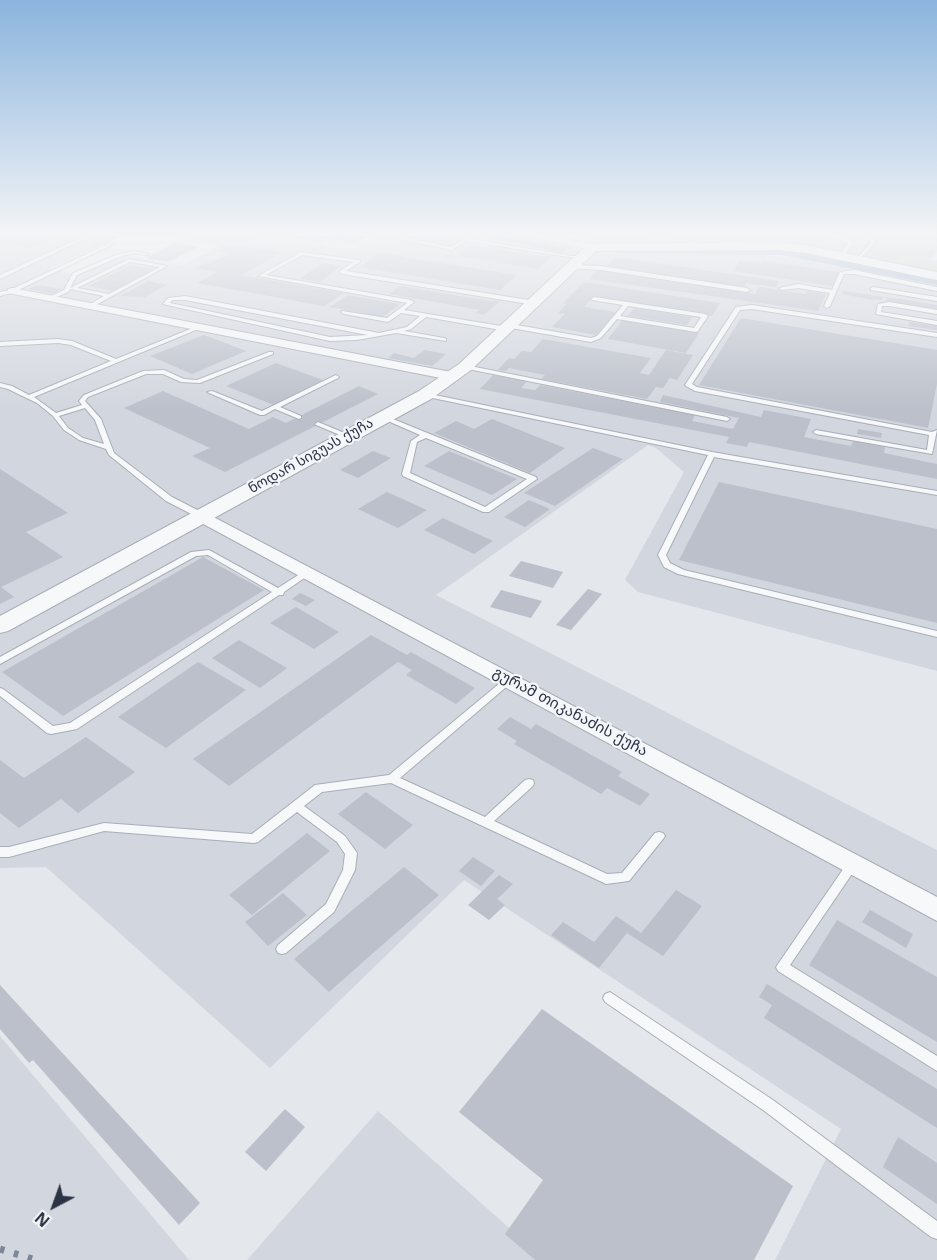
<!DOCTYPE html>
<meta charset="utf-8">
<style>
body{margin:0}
#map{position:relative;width:937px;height:1260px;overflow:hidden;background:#e4e7ec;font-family:"Noto Sans",sans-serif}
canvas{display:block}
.north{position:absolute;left:24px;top:1176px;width:60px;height:60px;-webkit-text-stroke:4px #f4f6f9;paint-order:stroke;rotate:221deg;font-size:16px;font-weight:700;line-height:24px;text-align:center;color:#2b3445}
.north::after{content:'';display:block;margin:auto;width:21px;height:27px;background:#2b3445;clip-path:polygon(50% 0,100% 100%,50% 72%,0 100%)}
</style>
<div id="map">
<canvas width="937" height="1260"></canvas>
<div class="north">N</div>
</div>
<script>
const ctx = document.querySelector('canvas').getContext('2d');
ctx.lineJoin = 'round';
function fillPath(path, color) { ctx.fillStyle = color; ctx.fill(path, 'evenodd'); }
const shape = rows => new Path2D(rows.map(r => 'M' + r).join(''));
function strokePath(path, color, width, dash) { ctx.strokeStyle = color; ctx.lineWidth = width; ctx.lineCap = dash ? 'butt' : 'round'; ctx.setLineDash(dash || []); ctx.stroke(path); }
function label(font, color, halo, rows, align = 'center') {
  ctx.font = font + ' "Noto Sans","Noto Sans Georgian",sans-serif'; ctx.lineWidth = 4.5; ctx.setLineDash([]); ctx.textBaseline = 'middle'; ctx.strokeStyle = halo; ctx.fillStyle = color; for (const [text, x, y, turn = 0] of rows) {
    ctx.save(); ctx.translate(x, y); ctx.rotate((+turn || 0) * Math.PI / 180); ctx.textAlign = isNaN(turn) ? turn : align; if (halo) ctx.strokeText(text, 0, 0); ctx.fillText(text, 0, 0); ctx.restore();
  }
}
fillPath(shape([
 [0,234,126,234,49,269,79,275,121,255,182,266,220,245,152,234,253,234,354,250,378,234,458,234,558,250,754,254,825,261,937,285,937,671,638,592,625,580,684,472,656,448,648,445,436,595,937,850,937,1260,775,1260,841,1129,464,880,270,1068,46,867,0,868],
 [645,234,842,234,867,243,852,256,814,247,689,243,691,241],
 [0,1036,189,1260,0,1260],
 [378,1111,545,1260,247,1260]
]), '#d2d6de');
fillPath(shape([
 [458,234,502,234,575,246,571,250,558,250],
 [582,234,645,234,692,241,689,243,594,242],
 [842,234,937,234,937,251,930,260,937,261,937,274,852,256,866,243]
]), '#c9d6c5');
strokePath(shape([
 [925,234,937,239]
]), '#9fb4cc', 3);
fillPath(shape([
 [474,234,495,234,562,247,567,250,562,253,474,234],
 [625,248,781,249,937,279,937,285,781,255,622,253,620,251,625,248]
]), '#9fb4cc');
fillPath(shape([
 [3,234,64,234,28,249,0,240,0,235],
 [106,234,124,234,96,247,90,246,99,242,92,241],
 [272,234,338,234,355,237,359,234,373,234,355,243,325,239,319,243],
 [405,234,427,234,454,238,447,243,399,238],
 [175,243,198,247,168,262,145,258],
 [228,245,283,252,241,275,344,293,324,306,197,283,218,272,195,268,230,254,215,251],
 [470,245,533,255,552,256,538,269,460,256,457,258,445,256,448,254,457,256],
 [381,252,405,256,403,257,517,275,500,290,359,267],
 [614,258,636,260,779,281,776,287,746,283,743,288,605,267],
 [740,260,761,263,763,261,839,272,832,286,733,271],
 [322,263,341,266,320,282,300,279],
 [131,265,155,269,113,291,88,286],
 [599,269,755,294,759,287,805,294,807,291,826,294,818,311,589,279],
 [148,281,167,285,145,297,120,296],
 [584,282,720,303,712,316,593,297,584,307,616,312,596,335,552,327,565,314,558,313,567,304,563,303],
 [38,285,62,289,52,294,28,289],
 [400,286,490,301,500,301,484,315,475,313,480,310,389,294],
 [844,291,883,297,882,300,872,300,842,294],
 [348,295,400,304,383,317,330,307],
 [887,297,937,305,937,309,886,301],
 [634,308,692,317,687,325,628,316],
 [741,318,937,350,937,384,928,428,699,385],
 [623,320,699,333,686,353,608,339],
 [909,322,937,326,937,330,908,326],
 [204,335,246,351,192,374,150,356],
 [543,339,651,358,640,373,649,375,666,350,693,355,677,380,670,378,663,388,656,387,647,399,541,379,545,375,509,368,506,371,498,370,509,358,514,359,522,351,531,352],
 [424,350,446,354,432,366,388,358,394,353,414,358],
 [276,363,323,380,274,405,226,386],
 [493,375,527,381,521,388,535,390,540,385,695,415,692,421,733,429,739,418,660,402,663,395,761,417,764,410,811,419,804,437,851,446,853,441,885,447,884,453,937,464,937,479,749,442,747,447,726,443,729,437,480,389],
 [359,386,378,394,225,472,192,456,210,448,124,408,163,391,249,429,273,417,286,423],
 [492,419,565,448,530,473,434,433,456,421,474,429],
 [858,429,882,433,881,438,857,434],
 [593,448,623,459,555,506,524,493],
 [373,451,391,458,358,478,340,470],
 [449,451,517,479,492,495,424,466],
 [0,469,68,513,26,532,63,557,1,587,14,597,0,604],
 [719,482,937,529,937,623,679,560],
 [387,492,427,510,398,528,358,509],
 [529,500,550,509,525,527,504,517],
 [443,518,493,541,474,554,424,530],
 [203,557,264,590,63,716,2,672],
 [521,561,563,572,553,588,509,576],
 [588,589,602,594,571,630,556,625],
 [501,590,542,601,531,618,490,607],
 [300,593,315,600,306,606,292,599],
 [296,607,339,632,314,649,270,623],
 [371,635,407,655,411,652,475,688,456,704,406,675,412,670,398,662,229,786,193,759],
 [239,640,287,668,260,688,212,658],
 [198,662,246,690,166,748,118,717],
 [510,717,531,729,536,724,622,772,618,776,650,794,640,806,607,788,601,794,514,744,517,741,497,729],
 [86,737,135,772,78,813,61,799,19,828,0,813,0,760,24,778],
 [366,792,413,825,385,849,338,814],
 [307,833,330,851,252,915,229,895],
 [473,857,495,871,481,886,459,871],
 [404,867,439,895,329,992,294,959],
 [499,875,513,884,497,899,505,905,489,920,468,905],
 [676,890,702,906,663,956,627,933,599,968,551,935,563,922,594,942,616,916,641,933],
 [283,893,307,915,268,946,245,922],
 [870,910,913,934,906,948,862,922],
 [837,920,937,977,937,1042,809,965],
 [767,984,937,1089,937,1128,764,1018,772,1005,759,997],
 [0,985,200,1203,179,1225,33,1060,29,1063,0,1029],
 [542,1009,793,1186,754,1260,535,1260,505,1234,543,1180,459,1112],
 [285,1109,305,1127,266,1171,245,1152],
 [898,1137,937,1163,937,1204,883,1167]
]), '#bbc0ca');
const service = shape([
 [88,234,95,234,0,279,0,275,88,234],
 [375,234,386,234,451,247,465,238,584,258,582,259,466,241,452,250,375,234],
 [573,234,578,234,587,241,586,246,582,246,583,242,573,234],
 [659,234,672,234,695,239,693,240,659,234],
 [823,234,831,234,852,241,853,244,843,257,839,257,839,256,848,243,823,234],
 [860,234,866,234,876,242,858,261,856,260,871,242,860,234],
 [110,243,114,244,14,292,0,296,0,292,10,290,110,243],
 [133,251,149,254,147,255,133,253,122,256,77,275,70,288,129,259,167,266,92,307,87,306,104,296,70,289,68,292,52,299,47,298,64,290,73,273,118,254,133,251],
 [130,262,160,267,109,294,77,288,130,262],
 [301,252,360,260,360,262,346,271,535,301,538,303,535,305,342,274,339,272,340,271,353,262,302,255,266,275,411,300,414,302,413,303,404,310,507,327,510,329,507,331,426,317,411,329,404,331,444,338,446,339,446,341,396,333,357,340,330,341,163,304,168,298,185,296,379,333,407,327,420,316,401,313,388,322,344,314,341,312,342,311,387,318,407,303,258,276,301,252],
 [172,300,185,300,368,335,330,337,170,303,172,300],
 [572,265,601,266,747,288,750,290,747,292,601,270,570,268,570,266,572,265],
 [854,270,937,287,937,291,854,274,844,274,830,306,827,308,824,306,830,293,798,288,782,290,779,288,798,284,832,290,840,272,854,270],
 [873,287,937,297,937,301,871,290,871,288,873,287],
 [594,297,705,314,708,316,698,331,696,332,617,319,601,338,591,342,511,328,508,326,511,324,591,338,597,336,623,305,592,300,591,299,594,297],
 [628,306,701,317,694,328,620,316,628,306],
 [889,302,937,310,937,314,889,306,882,306,881,312,937,321,937,325,876,314,878,304,889,302],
 [752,305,937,333,937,337,752,309,740,310,692,384,697,387,932,432,937,430,932,454,816,434,813,432,816,430,927,450,929,435,695,391,686,386,685,385,736,307,752,305],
 [198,326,203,327,34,397,56,413,82,405,79,401,84,395,143,371,164,370,184,379,197,380,269,352,273,352,273,354,200,383,181,382,163,374,146,374,88,397,85,401,101,419,114,453,172,497,205,514,206,516,205,518,199,518,166,501,109,455,106,449,79,440,64,430,53,416,37,403,8,389,0,387,0,383,12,386,29,395,111,361,71,345,58,343,0,346,0,342,58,339,72,341,116,359,198,326],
 [85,408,95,420,104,444,83,438,68,428,59,416,85,408],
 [465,365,727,417,730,419,727,421,463,368,463,366,465,365],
 [336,375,339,377,338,378,280,407,301,416,301,418,299,419,275,409,264,415,260,415,207,392,212,391,262,411,336,375],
 [425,393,712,452,937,491,937,495,714,457,666,555,670,563,684,570,937,631,937,637,678,574,664,567,658,555,708,455,423,396,422,395,425,393],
 [383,415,536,477,537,479,489,512,483,512,403,476,402,474,411,441,420,435,381,418,381,416,383,415],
 [426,438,527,479,485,507,410,473,417,442,426,438],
 [318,422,349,435,350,436,349,437,345,437,316,425,315,424,318,422],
 [209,550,278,588,306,570,309,569,313,572,284,592,283,595,279,595,77,729,51,734,47,733,0,696,0,688,3,689,53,726,70,723,272,592,208,555,196,556,0,664,0,657,191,552,209,550],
 [509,677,514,680,512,682,400,778,485,817,525,780,529,779,533,780,534,783,533,786,494,821,607,874,622,873,655,833,659,832,663,833,665,836,663,839,629,881,606,884,602,882,391,783,322,792,304,806,345,836,357,853,355,870,334,912,286,953,282,954,278,953,276,949,278,945,326,904,343,870,345,854,337,842,297,812,258,842,254,843,104,831,9,857,0,857,0,847,9,847,104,823,252,834,315,785,389,775,506,678,509,677],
 [852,860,856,862,858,865,856,868,790,965,937,1056,937,1071,778,971,776,967,848,862,852,860],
 [610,992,773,1100,937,1221,937,1239,931,1237,763,1110,605,1002,603,998,605,994,610,992]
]);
const minor = shape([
 [514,234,538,234,593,244,598,247,593,250,514,234],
 [12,288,451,372,458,376,451,380,8,293,8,289,12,288],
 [202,511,937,897,937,921,196,520,194,516,196,512,202,511]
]);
const tertiary = shape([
 [779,242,806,245,937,272,937,280,806,253,779,250,596,251,471,370,431,399,8,631,0,633,0,616,419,391,459,364,588,244,779,242]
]);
strokePath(service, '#a9aeb7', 2);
strokePath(minor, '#a9aeb7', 2);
strokePath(tertiary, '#a9aeb7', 2);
fillPath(service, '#f7f8fa');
fillPath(minor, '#f7f8fa');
fillPath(tertiary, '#f7f8fa');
strokePath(shape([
 [0,1249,36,1260]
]), '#7d8696', 7, [4.5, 10]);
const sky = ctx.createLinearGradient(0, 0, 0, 411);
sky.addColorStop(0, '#8bb4dd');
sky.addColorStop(0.57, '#f3f4f6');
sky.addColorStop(1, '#f3f4f600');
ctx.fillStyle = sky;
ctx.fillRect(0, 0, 937, 411);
label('14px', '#2b3445', '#f4f6f9', [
 ["ნოდარ სიგუას ქუჩა",311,456,-29]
]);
label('15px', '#2b3445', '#f4f6f9', [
 ["გურამ თიკანაძის ქუჩა",570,712,28]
]);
</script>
